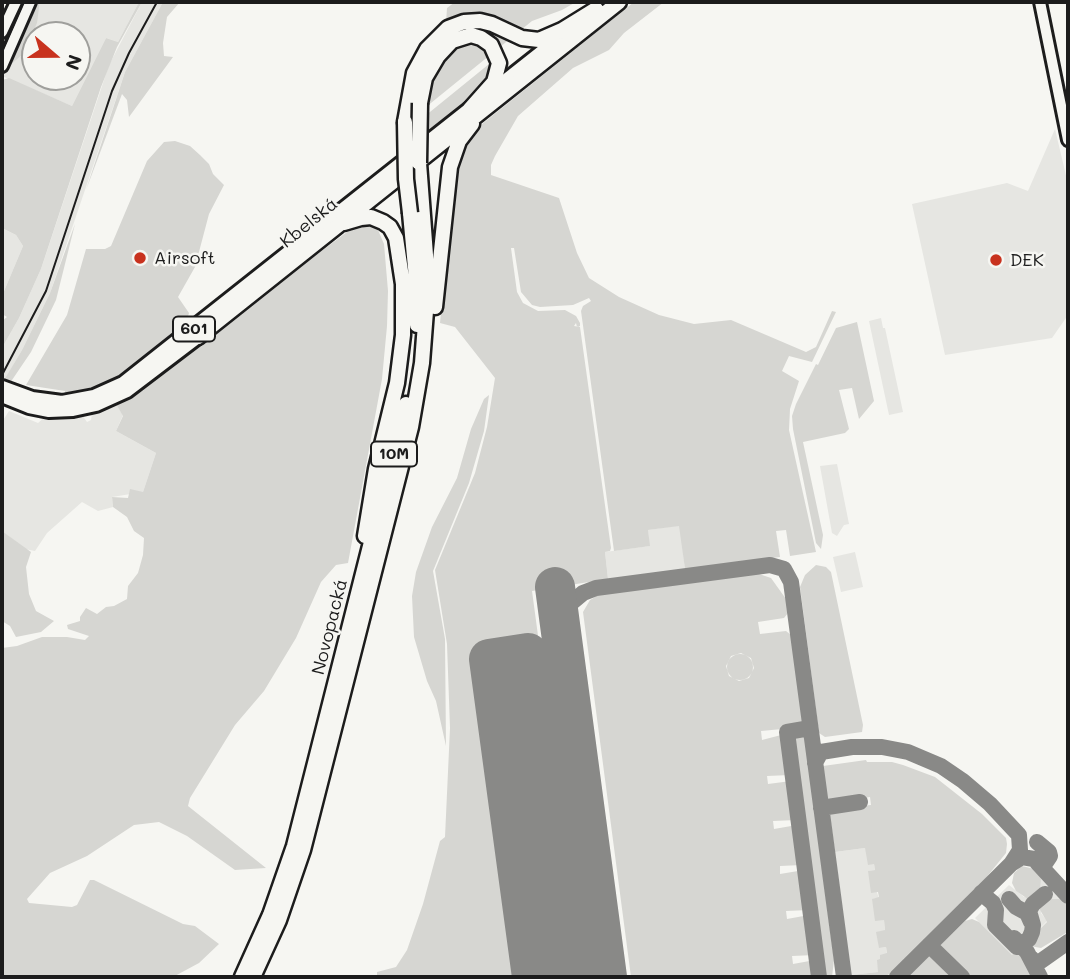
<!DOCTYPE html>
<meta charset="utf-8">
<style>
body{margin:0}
#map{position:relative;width:1070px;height:979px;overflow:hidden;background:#f6f6f2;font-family:Mali,sans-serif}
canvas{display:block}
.frame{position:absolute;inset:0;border:4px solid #1c1c1c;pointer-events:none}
.north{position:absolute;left:21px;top:21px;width:70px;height:70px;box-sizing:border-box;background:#f6f6f2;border:2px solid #9f9f9c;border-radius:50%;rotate:110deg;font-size:19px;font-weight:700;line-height:28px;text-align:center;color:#1c1c1c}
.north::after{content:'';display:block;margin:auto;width:24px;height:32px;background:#c8321e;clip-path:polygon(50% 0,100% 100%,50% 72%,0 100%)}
</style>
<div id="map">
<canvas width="1070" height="979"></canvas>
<div class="frame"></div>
<div class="north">N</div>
</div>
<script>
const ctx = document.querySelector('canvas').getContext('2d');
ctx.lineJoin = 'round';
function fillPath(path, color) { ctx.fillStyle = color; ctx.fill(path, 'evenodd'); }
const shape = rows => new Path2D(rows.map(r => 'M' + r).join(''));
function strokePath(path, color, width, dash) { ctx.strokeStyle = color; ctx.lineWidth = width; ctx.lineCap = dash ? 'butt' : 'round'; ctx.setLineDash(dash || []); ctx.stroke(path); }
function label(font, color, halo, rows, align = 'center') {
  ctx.font = font + ' Mali,sans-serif'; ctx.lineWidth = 5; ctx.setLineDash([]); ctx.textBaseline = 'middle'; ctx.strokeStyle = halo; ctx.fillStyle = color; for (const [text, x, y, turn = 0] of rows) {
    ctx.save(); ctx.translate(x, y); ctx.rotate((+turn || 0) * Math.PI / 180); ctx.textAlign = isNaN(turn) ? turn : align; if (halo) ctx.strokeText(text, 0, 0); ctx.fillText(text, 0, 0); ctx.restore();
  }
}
fillPath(shape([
 [34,2,139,2,118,42,106,38,72,106,2,76],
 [35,35,77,35,77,77,35,77],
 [142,2,163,2,125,72,50,293,22,350,2,384,2,348,19,318,41,269,109,65],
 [1055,129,1068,184,1068,315,1052,338,945,355,912,204,1007,183,1028,191],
 [2,228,16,235,23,246,2,296],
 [881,318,883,328,885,328,903,412,889,415,869,321],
 [116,404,123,415,116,431,156,453,143,492,112,497,113,507,98,511,82,502,47,533,35,551,25,549,2,531,2,422,9,411,38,423,46,416,82,415,87,422,91,420,92,414],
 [837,464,849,524,844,525,837,536,832,533,820,466],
 [680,525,685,569,608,579,605,552,649,546,648,530],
 [855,552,863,587,841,592,833,557],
 [865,848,874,864,875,870,869,871,879,898,873,899,876,920,884,919,885,931,879,948,886,947,887,954,880,960,878,972,851,975,835,852],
 [1040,875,1061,899,1049,899,1041,913,1047,921,1013,956,975,918,1009,885,1024,897,1041,878]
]), '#e6e6e2');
fillPath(shape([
 [139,2,142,2,117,47,101,87,41,269,19,318,2,348,2,321,7,317,2,314,2,296,23,246,16,235,2,228,2,80,9,78,72,106,106,38,118,42],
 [163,2,180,2,167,17,163,43,164,56,173,57,129,117,127,100,122,94,86,190,125,72],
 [455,2,576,2,562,10,532,21,426,107,429,85,446,23,447,8],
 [634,2,664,2,624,33,609,50,573,68,518,116,495,156,491,165,491,175,559,198,577,253,589,278,619,297,659,315,694,324,731,320,806,352,816,347,832,311,836,312,812,362,789,356,782,371,799,381,790,409,789,430,816,552,790,556,786,530,776,531,780,557,685,569,679,526,648,530,650,546,614,551,581,311,583,306,591,301,589,298,573,305,540,307,532,305,521,292,514,248,511,248,517,292,523,303,538,311,565,310,576,316,580,323,580,326,577,327,576,323,574,326,580,327,611,548,610,551,605,552,608,579,532,591,584,977,377,977,377,972,396,967,407,950,423,904,440,841,445,837,450,728,447,644,435,570,475,473,487,427,495,378,455,327,440,323,456,167,466,142,482,124],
 [36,3,39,4,39,8,37,23,23,54,9,66,8,64],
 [494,60,494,70,484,89,424,136,425,116],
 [175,141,190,146,200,155,209,164,213,174,224,185,209,214,195,267,178,297,189,313,184,330,121,377,92,391,65,396,65,391,26,385,67,315,86,249,105,249,111,246,147,161,164,142],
 [75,224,56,300,31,352,10,383,4,380,22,350,50,293],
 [370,225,378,230,384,244,388,291,387,326,382,379,348,563,336,565,321,582,296,638,264,691,235,725,190,798,188,806,266,868,235,870,187,836,159,822,134,825,87,856,50,873,27,899,29,903,72,907,77,905,90,880,94,880,183,924,195,926,219,944,199,963,173,977,2,977,2,648,17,646,42,637,67,637,85,640,89,636,68,629,67,625,80,621,80,617,86,608,97,614,106,607,114,606,127,599,128,586,138,573,143,555,144,538,134,531,127,517,113,507,112,497,128,498,130,489,143,492,156,453,116,431,123,416,116,404,126,399,130,399,130,396,154,380,237,314,347,232],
 [857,322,874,401,859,419,852,388,839,390,849,429,845,433,803,442,823,535,821,549,816,543,793,429,792,416,796,404,816,364,818,365,836,328],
 [489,395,484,431,469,483,433,571,445,639,446,746,436,701,427,681,414,637,412,596,416,572,432,527,457,478,471,429,484,399],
 [2,531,31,552,26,567,29,594,36,611,54,621,41,632,16,637,10,626,2,621],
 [816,565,826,567,831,572,863,725,862,732,825,737,819,733,800,587,805,575],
 [756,573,771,578,786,599,788,613,784,618,758,622,760,634,786,631,791,635,803,727,761,731,762,740,785,734,790,775,767,776,768,784,791,781,796,820,773,821,774,829,797,825,802,865,780,866,780,874,804,870,809,910,786,911,787,919,809,915,815,955,792,956,793,964,815,960,818,977,631,977,583,612,590,600,600,594],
 [741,653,751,658,754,668,749,678,739,681,729,676,726,666,731,656],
 '727 667a13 13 0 1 1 26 0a13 13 0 1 1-26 0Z',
 [804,731,834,960,832,977,823,977,790,739,796,733],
 [866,760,867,762,892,762,903,765,935,777,982,814,1006,838,1007,844,1006,853,981,884,893,972,884,977,852,977,851,975,878,972,877,960,880,959,880,955,887,953,886,947,879,948,876,932,885,930,884,920,875,921,872,899,879,897,878,892,871,893,868,871,875,870,874,864,868,865,865,848,835,852,829,809,871,805,870,797,828,804,823,766],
 [1022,866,1034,869,1041,877,1040,890,1028,899,1016,891,1012,883,1014,873],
 [1049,899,1061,899,1068,906,1066,933,1041,948,1030,946,1027,942,1047,922,1039,908],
 [972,919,979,922,1012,955,1017,952,1020,954,1033,977,966,977,940,951,940,945,965,921],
 [933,952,959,977,907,977]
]), '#d6d6d2');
strokePath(shape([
 [570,688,563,622,571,603,583,593,596,588,770,565,784,569,791,582,844,977],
 [810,728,787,732,819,977],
 [815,763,821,752,852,747,882,747,908,752,941,766,963,781,990,804,1019,835,1020,850,1011,864,897,977],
 [821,808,860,802],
 [1037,842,1049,852,1050,856,1046,862,1038,862],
 [1011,864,1022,857,1034,859,1068,896],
 [981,893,993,903,996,910,995,925,1017,947,1029,939,1032,932,1033,925,1029,911,1033,904,1045,894],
 [1009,899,1016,907,1027,913,1031,922],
 [603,933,609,977],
 [1014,938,1027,952,1040,977],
 [929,945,962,977],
 [1031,958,1035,962,1041,961,1068,942]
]), '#898987', 16);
strokePath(shape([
 [555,587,607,977],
 [532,977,489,659,528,653,571,977]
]), '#898987', 40);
const secondary = shape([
 [1040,2,1068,140],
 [2,32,16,2],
 [2,66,30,2]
]);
const primary = shape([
 [2,387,32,398,62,402,94,396,123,383,569,30],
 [2,396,29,407,49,411,73,410,96,405,127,391,198,337]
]);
const highway = shape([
 [420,103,425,78,438,56,452,41,471,35,481,38,491,45,499,63,494,82,470,109],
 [405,122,414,73,427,49,448,28,464,22,480,21,492,24,522,38,539,40,562,30,596,9],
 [410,213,416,278,417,325],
 [344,223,361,218,371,217,383,222,390,227,396,238,403,284,403,335,397,383,376,469,365,536],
 [435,307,450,167,459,141,472,124],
 [198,337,619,2],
 [242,977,270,915,294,846,406,404],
 [253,977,279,920,303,850,411,427,422,363,427,298,426,255,419,163]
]);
strokePath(secondary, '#1c1c1c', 16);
strokePath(primary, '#1c1c1c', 18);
strokePath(highway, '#1c1c1c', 19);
strokePath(secondary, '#f6f6f2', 10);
strokePath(primary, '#f6f6f2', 12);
strokePath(highway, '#f6f6f2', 14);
strokePath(shape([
 [2,52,24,2]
]), '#1c1c1c', 2);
strokePath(shape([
 [2,375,46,291,112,91,129,53,157,2]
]), '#1c1c1c', 2);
const highwayBridge = shape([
 [405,122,406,179,410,213],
 [419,163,420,103]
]);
strokePath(highwayBridge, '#1c1c1c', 19, []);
strokePath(highwayBridge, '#f6f6f2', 14);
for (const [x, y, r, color] of [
 [140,258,7,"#c8321e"],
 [996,260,7,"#c8321e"]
]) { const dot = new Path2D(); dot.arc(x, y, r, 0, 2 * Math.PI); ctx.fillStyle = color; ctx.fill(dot); strokePath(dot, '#f6f6f2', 2.5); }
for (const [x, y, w] of [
 [194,329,42],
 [394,454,46]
]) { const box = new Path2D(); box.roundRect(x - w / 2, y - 12.5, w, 25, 5); ctx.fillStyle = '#f6f6f2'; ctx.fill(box); strokePath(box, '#1c1c1c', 2); }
label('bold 16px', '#1c1c1c', null, [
 ["601",194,329],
 ["10M",394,454]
]);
label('18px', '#1c1c1c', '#f6f6f2', [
 ["Kbelská",309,223,-39],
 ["Novopacká",330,627,-76]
]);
label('18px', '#1c1c1c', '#f6f6f2', [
 ["Airsoft",154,258],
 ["DEK",1010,260]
], 'left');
</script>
